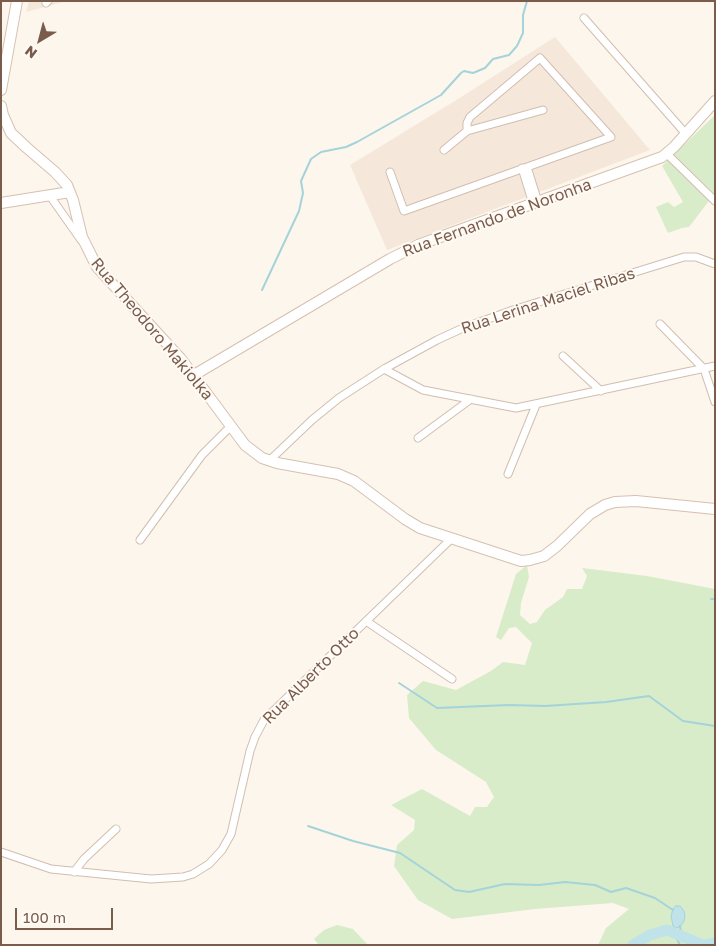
<!DOCTYPE html>
<style>
body{margin:0}
#map{position:relative;width:716px;height:946px;overflow:hidden;background:#fdf6ec;font-family:"Golos Text",sans-serif}
canvas{display:block}
.frame{position:absolute;inset:0;border:2px solid #7a5c4d;pointer-events:none}
.north{position:absolute;left:15px;top:15px;width:50px;height:50px;-webkit-text-stroke:4px #fffaf3;paint-order:stroke;rotate:217deg;font-size:14px;font-weight:700;line-height:20px;text-align:center;color:#7a5c4d}
.north::after{content:'';display:block;margin:auto;width:18px;height:22px;background:#7a5c4d;clip-path:polygon(50% 0,100% 100%,50% 72%,0 100%)}
.scale{position:absolute;left:15px;top:908px;width:98px;height:22px;box-sizing:border-box;border:2px solid #7a5c4d;border-top:0;padding-left:6px;font-size:15px;line-height:18px;white-space:nowrap;color:#7a5c4d;-webkit-text-stroke:4px #fffaf3;paint-order:stroke}
</style>
<div id="map">
<canvas width="716" height="946"></canvas>
<div class="frame"></div>
<div class="north">N</div>
<div class="scale">100 m</div>
</div>
<script>
const ctx = document.querySelector('canvas').getContext('2d');
ctx.lineJoin = 'round';
function fillPath(path, color) { ctx.fillStyle = color; ctx.fill(path, 'evenodd'); }
const shape = rows => new Path2D(rows.map(r => 'M' + r).join(''));
function strokePath(path, color, width, dash) { ctx.strokeStyle = color; ctx.lineWidth = width; ctx.lineCap = dash ? 'butt' : 'round'; ctx.setLineDash(dash || []); ctx.stroke(path); }
function label(font, color, halo, rows, align = 'center') {
  ctx.font = font + ' "Golos Text",sans-serif'; ctx.lineWidth = 4; ctx.setLineDash([]); ctx.textBaseline = 'middle'; ctx.strokeStyle = halo; ctx.fillStyle = color; for (const [text, x, y, turn = 0] of rows) {
    ctx.save(); ctx.translate(x, y); ctx.rotate((+turn || 0) * Math.PI / 180); ctx.textAlign = isNaN(turn) ? turn : align; if (halo) ctx.strokeText(text, 0, 0); ctx.fillText(text, 0, 0); ctx.restore();
  }
}
fillPath(shape([
 [29,1,67,1,26,12],
 [555,37,650,150,387,250,350,165,458,99]
]), '#f5e8da');
fillPath(shape([
 [715,115,715,193,689,227,682,228,668,233,656,207,668,202,674,207,683,202,662,166],
 [527,565,529,577,521,603,520,615,530,624,537,622,545,610,563,597,567,589,582,589,587,576,582,568,647,576,715,589,715,945,598,945,606,928,629,909,613,903,535,909,452,919,418,900,394,866,397,845,414,830,415,820,391,805,422,789,470,816,475,807,487,807,494,797,486,782,436,750,409,718,407,695,423,681,456,690,491,671,503,662,525,665,532,643,516,627,509,628,501,640,496,637,516,574],
 [337,925,353,929,368,945,319,945,314,939,324,930]
]), '#d8ecc9');
const water = shape([
 [676,906,680,906,684,911,685,915,684,921,680,927,676,928,673,926,671,916,673,909,676,906]
]);
fillPath(water, '#bfe3e8');
strokePath(water, '#a5d3da', 1);
strokePath(shape([
 [262,290,299,211,303,193,301,181,311,159,321,152,346,147,357,142,441,95,461,73,464,71,473,73,485,68,493,59,509,55,517,46,523,33,523,15,527,1],
 [711,599,715,599],
 [399,683,437,708,509,705,545,706,606,702,649,696,683,721,715,726],
 [308,826,353,841,400,853,455,890,469,892,505,884,539,885,565,882,595,885,611,892,626,888,655,898,673,910],
 [680,926,681,936],
 [674,933,680,945]
]), '#a5d3da', 2);
strokePath(shape([
 [633,945,650,935,667,930,703,945],
 [704,945,715,943]
]), '#bfe3e8', 11);
const street = shape([
 [46,3,48,1],
 [584,18,686,134],
 [444,150,467,131,543,110],
 [667,154,715,201],
 [527,167,538,202],
 [522,168,533,204],
 [390,172,404,211,611,137,540,58,470,117,467,123,467,131],
 [50,196,81,240],
 [660,324,704,369,715,402],
 [563,356,601,391],
 [384,369,423,390,516,408,715,366],
 [418,438,471,399],
 [269,461,312,420,339,398,384,369,437,340,463,328,513,310,684,257,696,257,715,264],
 [508,474,536,405],
 [140,540,202,455,231,426],
 [366,621,452,679],
 [1,852,51,869,151,879,183,877,193,874,209,864,222,850,231,834,250,751,255,737,264,720,451,539],
 [74,872,84,859,116,829]
]);
const secondary = shape([
 [1,90,17,1],
 [1,106,3,115,11,133,27,148,55,172,67,185,73,200,82,237,97,267,181,359,245,445,262,458,277,463,338,474,354,481,405,519,420,528,521,561,530,560,544,556,557,546,590,514,605,505,615,502,636,501,715,509],
 [1,203,70,192],
 [194,375,390,259,418,245,662,157,674,147,715,101]
]);
strokePath(street, '#d1beb0', 9);
strokePath(secondary, '#d6c0b0', 12);
strokePath(street, '#fff', 7);
strokePath(secondary, '#fff', 10);
label('16px', '#7a5c4d', '#fffaf3', [
 ["Rua Fernando de Noronha",497,218,-20],
 ["Rua Lerina Maciel Ribas",548,301,-18],
 ["Rua Theodoro Makiolka",152,329,50],
 ["Rua Alberto Otto",311,676,-45]
]);
</script>
